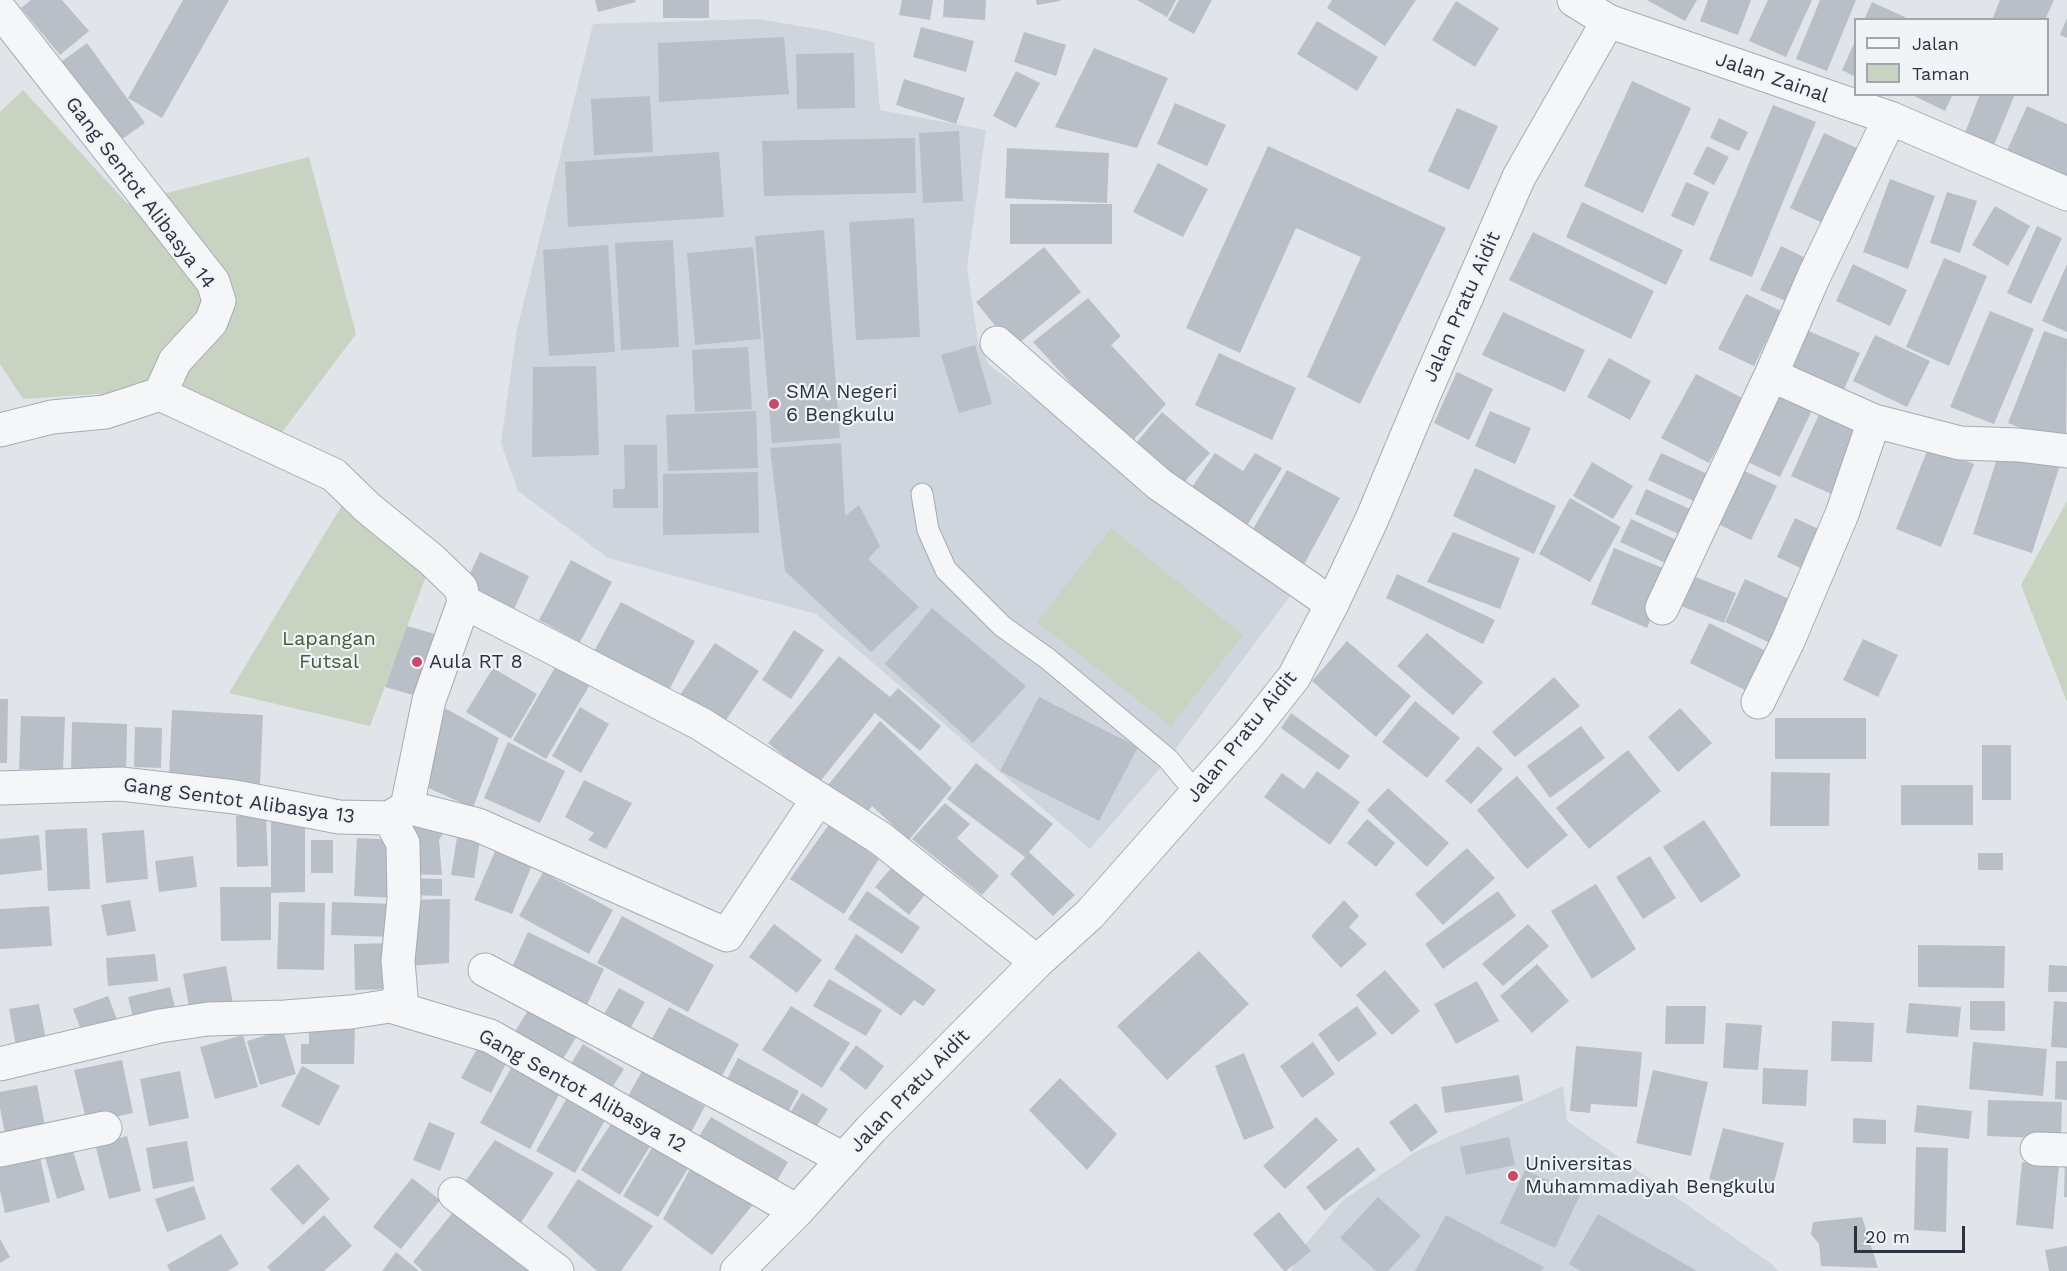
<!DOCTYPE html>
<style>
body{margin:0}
#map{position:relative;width:2067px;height:1271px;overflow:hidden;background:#e1e5ea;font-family:"Work Sans",sans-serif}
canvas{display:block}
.legend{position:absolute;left:1854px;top:18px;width:195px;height:78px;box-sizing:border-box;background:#f1f4f7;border:2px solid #a1a7ae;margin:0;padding:8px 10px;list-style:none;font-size:18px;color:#2a3441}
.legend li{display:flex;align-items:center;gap:12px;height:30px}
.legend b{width:30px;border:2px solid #a1a7ae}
.scale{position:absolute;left:1854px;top:1226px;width:111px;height:27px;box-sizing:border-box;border:3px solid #2a3441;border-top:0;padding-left:8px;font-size:18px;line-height:21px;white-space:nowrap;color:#2a3441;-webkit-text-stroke:4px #f1f4f7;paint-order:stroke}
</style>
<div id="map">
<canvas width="2067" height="1271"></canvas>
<ul class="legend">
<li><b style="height:8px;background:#f4f6f8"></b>Jalan</li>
<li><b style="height:16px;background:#c8d3c2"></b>Taman</li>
</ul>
<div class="scale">20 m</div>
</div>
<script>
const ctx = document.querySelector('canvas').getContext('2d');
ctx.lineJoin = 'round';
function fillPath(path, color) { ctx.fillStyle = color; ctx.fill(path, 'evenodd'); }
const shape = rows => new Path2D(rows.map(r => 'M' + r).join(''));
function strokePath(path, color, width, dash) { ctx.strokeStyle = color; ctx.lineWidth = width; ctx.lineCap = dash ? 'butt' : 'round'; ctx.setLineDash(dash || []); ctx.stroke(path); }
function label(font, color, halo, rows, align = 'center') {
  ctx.font = font + ' "Work Sans",sans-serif'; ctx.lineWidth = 4.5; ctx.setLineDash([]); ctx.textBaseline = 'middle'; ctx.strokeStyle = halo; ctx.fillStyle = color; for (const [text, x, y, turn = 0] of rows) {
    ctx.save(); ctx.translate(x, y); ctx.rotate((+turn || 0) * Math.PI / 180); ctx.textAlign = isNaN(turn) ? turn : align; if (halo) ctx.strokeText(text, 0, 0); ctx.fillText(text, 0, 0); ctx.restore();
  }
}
fillPath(shape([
 [758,19,823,30,874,42,880,110,986,130,967,267,978,342,989,365,1295,590,1168,759,1090,849,816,614,608,558,518,491,501,443,517,329,593,24],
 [1563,1086,1567,1121,1773,1265,1778,1271,1291,1271,1299,1252,1343,1200,1417,1151]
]), '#cfd5dc');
fillPath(shape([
 [23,90,127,203,309,157,356,334,280,435,98,394,23,399,0,364,0,112],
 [350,492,432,560,370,726,229,693],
 [2067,501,2067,702,2021,585],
 [1111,528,1243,635,1171,726,1037,622]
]), '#c8d3c2');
fillPath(shape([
 [31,0,62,0,89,31,60,55,21,8],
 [183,0,229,0,162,118,128,98],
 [595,0,635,0,636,2,598,12],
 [663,0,709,0,709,18,663,18],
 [902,0,933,0,930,20,899,15],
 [944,0,986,0,985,20,943,17],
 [1036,0,1060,0,1060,1,1037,5],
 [1137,0,1176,0,1167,17],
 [1179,0,1212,0,1194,34,1168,20],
 [1332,0,1416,0,1385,46,1327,8],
 [1647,0,1697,0,1685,21],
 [1708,0,1751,0,1738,35,1700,21],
 [1768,0,1812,0,1786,57,1749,41],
 [1820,0,1856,0,1827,71,1796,59],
 [2000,0,2054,0,2045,20,1992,20],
 [1456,1,1499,28,1475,67,1432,40],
 [1872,2,1911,20,1864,20],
 [2067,18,2067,38,2060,35],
 [1317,21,1378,57,1357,91,1297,54],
 [921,27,974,41,966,72,913,57],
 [1024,32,1066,45,1056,76,1014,62],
 [784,37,789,94,659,102,658,43],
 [1856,39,1856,77,1842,70],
 [87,43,145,123,118,142,61,62],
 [1094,48,1168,78,1137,148,1055,127],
 [854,53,855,108,797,109,796,54],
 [1016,71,1040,83,1016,128,993,116],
 [904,79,965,98,956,124,896,105],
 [1632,81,1691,108,1643,213,1584,186],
 [1910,94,1953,94,1945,111],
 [1980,94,2015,94,1992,150,1963,138],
 [650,96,653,152,594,155,591,99],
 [1175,103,1226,125,1207,166,1157,144],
 [1773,105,1816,122,1752,277,1709,260],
 [2027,106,2067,124,2067,183,2005,155],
 [1457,108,1498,126,1469,190,1428,171],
 [1719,118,1748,132,1739,151,1710,138],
 [959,131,963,201,923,203,919,133],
 [1824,133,1861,150,1827,225,1790,208],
 [915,138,916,193,764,196,762,141],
 [1268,146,1446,228,1360,404,1307,377,1361,257,1296,228,1240,353,1186,328],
 [1707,146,1729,157,1714,185,1693,174],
 [1007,148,1109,153,1107,203,1005,198],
 [719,152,724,217,568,227,565,162],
 [1158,163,1208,189,1183,237,1133,212],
 [1890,179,1935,196,1908,269,1863,252],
 [1686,182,1709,192,1694,226,1671,216],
 [1947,192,1977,201,1960,253,1930,243],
 [1582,202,1683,250,1666,285,1566,237],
 [1010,204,1112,204,1112,244,1010,244],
 [1995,206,2030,226,2008,266,1972,245],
 [914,218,920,337,856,340,849,222],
 [2037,226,2062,238,2031,304,2007,293],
 [824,230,840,438,772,443,755,236],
 [1533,232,1654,291,1631,339,1509,280],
 [673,240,679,347,621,350,615,243],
 [608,245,615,352,549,356,543,250],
 [1781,246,1808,259,1788,302,1760,290],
 [753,247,761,339,695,345,687,253],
 [1044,247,1081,292,1013,348,976,302],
 [1944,258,1987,276,1949,366,1906,347],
 [1853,264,1907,290,1890,326,1836,301],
 [2067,264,2067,332,2042,321],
 [1746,294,1781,311,1754,366,1718,349],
 [1088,298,1121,336,1111,345,1166,404,1128,446,1033,342],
 [1990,311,2034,329,1994,424,1950,407],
 [1503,312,1585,350,1565,392,1482,355],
 [1797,326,1860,353,1842,394,1779,366],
 [2044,331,2067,339,2066,445,2008,423],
 [1875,335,1930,361,1907,407,1853,381],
 [975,345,992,404,959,413,941,355],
 [748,347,752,409,695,412,692,350],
 [1219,353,1296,388,1272,440,1195,405],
 [1609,358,1651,381,1630,420,1587,397],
 [596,366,599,455,532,457,533,367],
 [1457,372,1493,389,1469,440,1434,423],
 [1696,374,1744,399,1709,463,1661,438],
 [1774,383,1816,402,1780,477,1739,458],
 [1821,410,1867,430,1838,497,1791,476],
 [756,411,758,468,668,471,666,415],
 [1490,411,1531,428,1515,464,1475,446],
 [1162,412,1210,453,1178,489,1131,449],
 [841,443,845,516,859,505,880,546,868,559,919,607,871,652,785,571,770,448],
 [624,445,657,445,658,508,613,508,613,489,625,489],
 [1929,446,1974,464,1941,547,1896,529],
 [2001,446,2060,465,2032,553,1973,534],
 [1215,453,1243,471,1255,453,1282,468,1245,529,1190,490],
 [1661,453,1710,475,1698,503,1648,480],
 [1592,462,1633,486,1613,519,1573,496],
 [1736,467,1777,486,1751,540,1710,520],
 [1475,468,1556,506,1534,554,1453,516],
 [1287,470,1340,498,1302,568,1249,536],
 [758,472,759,533,663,535,663,474],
 [1646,489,1694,511,1683,536,1635,514],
 [1570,498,1621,527,1590,582,1539,554],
 [1795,518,1827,533,1809,572,1777,557],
 [1631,519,1683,543,1672,566,1620,542],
 [1453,532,1520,558,1500,609,1427,582],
 [1614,548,1670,571,1647,628,1591,604],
 [480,552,529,576,512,614,463,589],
 [571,560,612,582,580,642,539,620],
 [1397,574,1495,620,1483,644,1386,598],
 [1688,574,1736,593,1724,623,1676,604],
 [1745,579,1800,604,1779,647,1725,622],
 [621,602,695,641,668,692,593,653],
 [932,608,1026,686,973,743,885,664],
 [1709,623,1768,652,1749,692,1690,663],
 [407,626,449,638,427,699,385,687],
 [794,630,824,650,791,699,762,680],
 [1427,633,1483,682,1453,715,1397,666],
 [1863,639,1898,655,1878,697,1843,680],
 [1347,641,1411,696,1376,737,1312,681],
 [715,643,759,671,724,723,680,695],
 [839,656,890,697,898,688,941,726,920,751,875,713,818,784,768,743],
 [557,664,591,683,546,759,513,740],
 [493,668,537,694,511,739,466,712],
 [1554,677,1580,706,1515,757,1492,732],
 [1039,697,1138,747,1099,821,1000,771],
 [0,699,8,699,7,763,0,763],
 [1415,701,1460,738,1427,778,1382,742],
 [434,702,499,738,473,808,413,781],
 [580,707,609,724,581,773,552,756],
 [1680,708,1712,743,1678,772,1648,737],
 [172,710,263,715,260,784,169,779],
 [1291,713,1350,756,1339,770,1281,728],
 [21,716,65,717,63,770,19,769],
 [1775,718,1866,718,1866,759,1775,759],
 [880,721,952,788,909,840,872,806,865,815,828,785],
 [72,722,127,724,126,775,71,773],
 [1581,726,1605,758,1550,798,1527,766],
 [135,727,162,728,161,768,134,767],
 [508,742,565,771,540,823,484,798],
 [1982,745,2011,745,2011,800,1982,800],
 [1478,746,1503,769,1471,804,1445,781],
 [1628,750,1661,791,1589,849,1556,808],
 [976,763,1053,824,1029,852,1075,895,1053,916,1010,874,1025,857,947,799],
 [1317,771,1360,802,1330,845,1264,797,1282,773,1304,789],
 [1771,772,1830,773,1829,826,1770,826],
 [1517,776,1568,835,1527,869,1477,810],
 [584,780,632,803,606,849,588,840,594,833,565,817],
 [1901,785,1973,785,1973,825,1901,825],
 [1388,788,1449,843,1427,867,1367,810],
 [945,803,970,824,957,838,999,876,982,895,912,839],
 [266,815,268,866,237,867,236,816],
 [271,816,305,816,305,892,271,893,271,940,221,941,220,887,271,887],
 [1367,819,1395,843,1376,867,1347,843],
 [1704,820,1741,876,1701,903,1663,847],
 [415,821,450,822,439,840,442,875,409,874,406,840],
 [830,823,869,846,866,850,879,859,844,914,790,879],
 [87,828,90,889,48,891,45,830],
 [144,830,148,879,106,883,102,833],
 [458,831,481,835,474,878,451,875],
 [39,835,42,870,0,875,0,839],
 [357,838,399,840,396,898,354,896],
 [311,840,333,840,333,873,311,873],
 [499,842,534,860,512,914,474,900],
 [1467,848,1495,878,1443,925,1415,894],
 [1978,853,2003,853,2003,870,1978,870],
 [193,856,197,887,159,892,155,861],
 [1650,856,1676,898,1643,919,1616,877],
 [898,860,931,887,909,915,875,887],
 [543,872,613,910,589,954,519,916],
 [408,878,442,879,442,896,408,895],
 [1596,884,1636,949,1592,979,1551,911],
 [867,891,920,927,902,954,848,919],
 [1498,891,1516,916,1443,969,1425,944],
 [450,899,449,963,407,966,408,900],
 [130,900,136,931,107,936,101,905],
 [1344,900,1359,916,1349,927,1367,944,1341,968,1311,936],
 [279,902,325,903,324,970,277,969],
 [332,902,397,904,396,937,331,935],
 [49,906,52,946,0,949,0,909],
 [622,916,714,965,688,1012,597,963],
 [774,924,822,960,797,993,749,957],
 [1528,924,1549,946,1503,986,1482,964],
 [528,932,604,969,585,1009,509,974],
 [856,934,936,990,923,1006,914,1000,901,1016,834,969],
 [391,943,392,989,355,990,354,944],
 [1918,945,2005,946,2004,988,1918,987],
 [1199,951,1249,1004,1167,1080,1117,1026],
 [155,954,158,981,108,986,106,958],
 [1537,964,1569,1001,1532,1033,1500,996],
 [2049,965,2067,966,2067,992,2048,992],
 [226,966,234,1008,191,1017,183,974],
 [1385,970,1420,1011,1392,1035,1356,995],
 [829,979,882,1010,866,1036,813,1006],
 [1477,981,1499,1021,1456,1044,1434,1004],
 [170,987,178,1019,136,1030,128,997],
 [619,988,645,1002,626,1036,600,1021],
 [108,996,118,1022,83,1035,73,1009],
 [1970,1001,2005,1001,2005,1031,1970,1030],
 [2054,1001,2067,1002,2067,1048,2051,1047],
 [1909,1003,1961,1007,1958,1037,1906,1033],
 [39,1004,47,1045,17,1051,9,1009],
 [791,1006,850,1043,822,1088,762,1050],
 [1357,1006,1377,1034,1338,1062,1318,1034],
 [1666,1006,1706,1006,1704,1044,1665,1044],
 [530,1007,577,1036,555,1072,508,1043],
 [669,1007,739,1044,717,1085,647,1048],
 [1832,1021,1874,1023,1872,1062,1831,1061],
 [1726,1023,1762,1025,1758,1070,1723,1068],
 [309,1025,355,1026,354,1064,301,1064,301,1044,309,1044],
 [283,1030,296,1074,260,1085,247,1041],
 [243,1035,258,1087,215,1099,200,1047],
 [1313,1042,1335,1074,1302,1098,1280,1066],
 [1973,1042,2047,1049,2043,1096,1969,1089],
 [480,1043,509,1058,491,1093,461,1078],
 [583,1044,624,1069,605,1099,565,1074],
 [856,1045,884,1066,866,1090,839,1069],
 [1576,1046,1642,1052,1637,1107,1591,1104,1590,1113,1570,1111],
 [1244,1053,1274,1128,1244,1140,1215,1066],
 [738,1058,799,1091,783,1122,722,1089],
 [122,1060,133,1113,87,1123,74,1070],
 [2056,1061,2067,1061,2067,1100,2055,1099],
 [514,1063,561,1091,530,1149,480,1123],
 [302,1066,340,1086,319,1126,281,1106],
 [1763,1068,1808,1070,1806,1106,1762,1104],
 [1653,1070,1708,1082,1691,1156,1636,1143],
 [180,1071,189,1118,149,1126,140,1079],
 [642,1071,705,1106,687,1140,623,1105],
 [1519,1075,1523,1101,1445,1113,1441,1087],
 [1060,1078,1117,1134,1087,1170,1029,1110],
 [37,1085,46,1130,6,1138,0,1108,0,1092],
 [570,1093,608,1115,575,1173,536,1151],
 [802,1093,828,1109,812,1133,787,1118],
 [1988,1100,2062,1102,2061,1139,1987,1136],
 [1416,1103,1438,1132,1411,1152,1389,1122],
 [1917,1105,1972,1111,1969,1139,1914,1132],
 [711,1117,788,1162,771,1191,693,1146],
 [1316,1117,1338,1140,1285,1189,1263,1166],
 [1853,1118,1886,1120,1886,1144,1853,1143],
 [614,1119,652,1143,620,1195,581,1170],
 [429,1122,455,1133,440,1171,413,1160],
 [1723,1128,1784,1143,1771,1195,1709,1179],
 [127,1136,141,1191,109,1199,95,1144],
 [1509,1137,1515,1165,1466,1175,1460,1147],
 [495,1140,554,1173,516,1230,460,1189],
 [187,1141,194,1181,153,1189,146,1148],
 [656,1141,692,1162,658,1217,623,1196],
 [71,1145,85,1190,57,1199,44,1153],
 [1358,1147,1376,1170,1325,1211,1306,1187],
 [1916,1147,1948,1148,1946,1232,1914,1230],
 [39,1153,50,1202,5,1213,0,1190,0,1162],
 [2065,1155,2067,1155,2067,1197,2064,1197],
 [696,1158,760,1196,712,1255,663,1219],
 [2022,1162,2059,1166,2053,1229,2016,1225],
 [298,1164,330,1199,303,1225,270,1189],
 [1525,1170,1580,1195,1555,1248,1500,1223],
 [412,1178,440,1200,401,1249,373,1227],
 [578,1179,653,1226,621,1271,597,1271,547,1227],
 [194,1186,206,1219,167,1232,155,1199],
 [1378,1197,1421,1236,1388,1271,1376,1271,1340,1238],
 [461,1202,550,1271,423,1271,413,1262],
 [1279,1212,1311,1251,1286,1271,1284,1271,1253,1234],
 [1598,1214,1697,1271,1581,1271,1569,1264],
 [324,1215,352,1246,324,1271,271,1271,267,1267],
 [1446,1215,1544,1267,1541,1271,1415,1271],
 [1862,1217,1878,1268,1821,1266,1819,1244,1811,1234,1813,1222],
 [221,1234,239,1264,228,1271,170,1271,167,1265],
 [0,1239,10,1257,0,1263],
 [2067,1246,2067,1271,2049,1271,2045,1250],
 [396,1252,419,1271,382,1271]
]), '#b8bfc6');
const service = shape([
 [922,494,928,530,946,570,1002,626,1048,659,1168,759,1197,794]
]);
const minor = shape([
 [0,10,213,282,219,301,211,322,175,361,160,394,105,412,52,417,0,430],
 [997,343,1159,484,1332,604],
 [1771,375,1814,276,1890,118],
 [160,394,334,475,368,508,432,560,461,588,464,602],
 [464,602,701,724,880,838,1037,962],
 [1662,608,1771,375,1874,421],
 [1758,702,1788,641,1842,514,1874,421,1960,443,2019,445,2067,451],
 [0,788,121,784,235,797,339,817,389,818,407,807,429,700,464,602],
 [407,807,478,825,727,935,818,799],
 [389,818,403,843,404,899,398,961,401,996,390,1006],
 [485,970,844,1159],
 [0,1064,160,1026,208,1019,285,1017,351,1012,390,1006,490,1036,797,1211],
 [2037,1149,2067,1150],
 [0,1150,105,1128],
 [455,1194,557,1271],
 [737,1271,797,1211,871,1129,1037,962,1090,914,1248,735,1294,677,1332,604,1372,519,1426,390,1519,177,1608,21]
]);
const tertiary = shape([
 [1574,0,1608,21,1890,118,2067,194]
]);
strokePath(service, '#a6acb4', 23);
strokePath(minor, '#a6acb4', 35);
strokePath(tertiary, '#a6acb4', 35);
strokePath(service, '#f4f6f8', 21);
strokePath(minor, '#f4f6f8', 33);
strokePath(tertiary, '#f4f6f8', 33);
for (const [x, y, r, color] of [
 [774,404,6,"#cc4868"],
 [417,662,6,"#cc4868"],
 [1513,1176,6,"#cc4868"]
]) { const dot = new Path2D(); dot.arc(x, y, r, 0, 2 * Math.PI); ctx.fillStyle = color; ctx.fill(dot); strokePath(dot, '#f1f4f7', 2); }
label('20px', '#2a3441', '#f1f4f7', [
 ["Jalan Zainal",1772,78,19],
 ["Gang Sentot Alibasya 14",140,193,53],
 ["Jalan Pratu Aidit",1462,307,-66],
 ["Jalan Pratu Aidit",1242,737,-51],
 ["Gang Sentot Alibasya 13",239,801,8],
 ["Gang Sentot Alibasya 12",582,1091,29],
 ["Jalan Pratu Aidit",910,1091,-46]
]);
label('20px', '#2a3441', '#f1f4f7', [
 ["SMA Negeri",786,392],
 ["6 Bengkulu",786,415],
 ["Aula RT 8",429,662],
 ["Universitas",1525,1164],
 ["Muhammadiyah Bengkulu",1525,1187]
], 'left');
label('20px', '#425d37', '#f1f4f7', [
 ["Lapangan",329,639],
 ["Futsal",329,662]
]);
</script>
